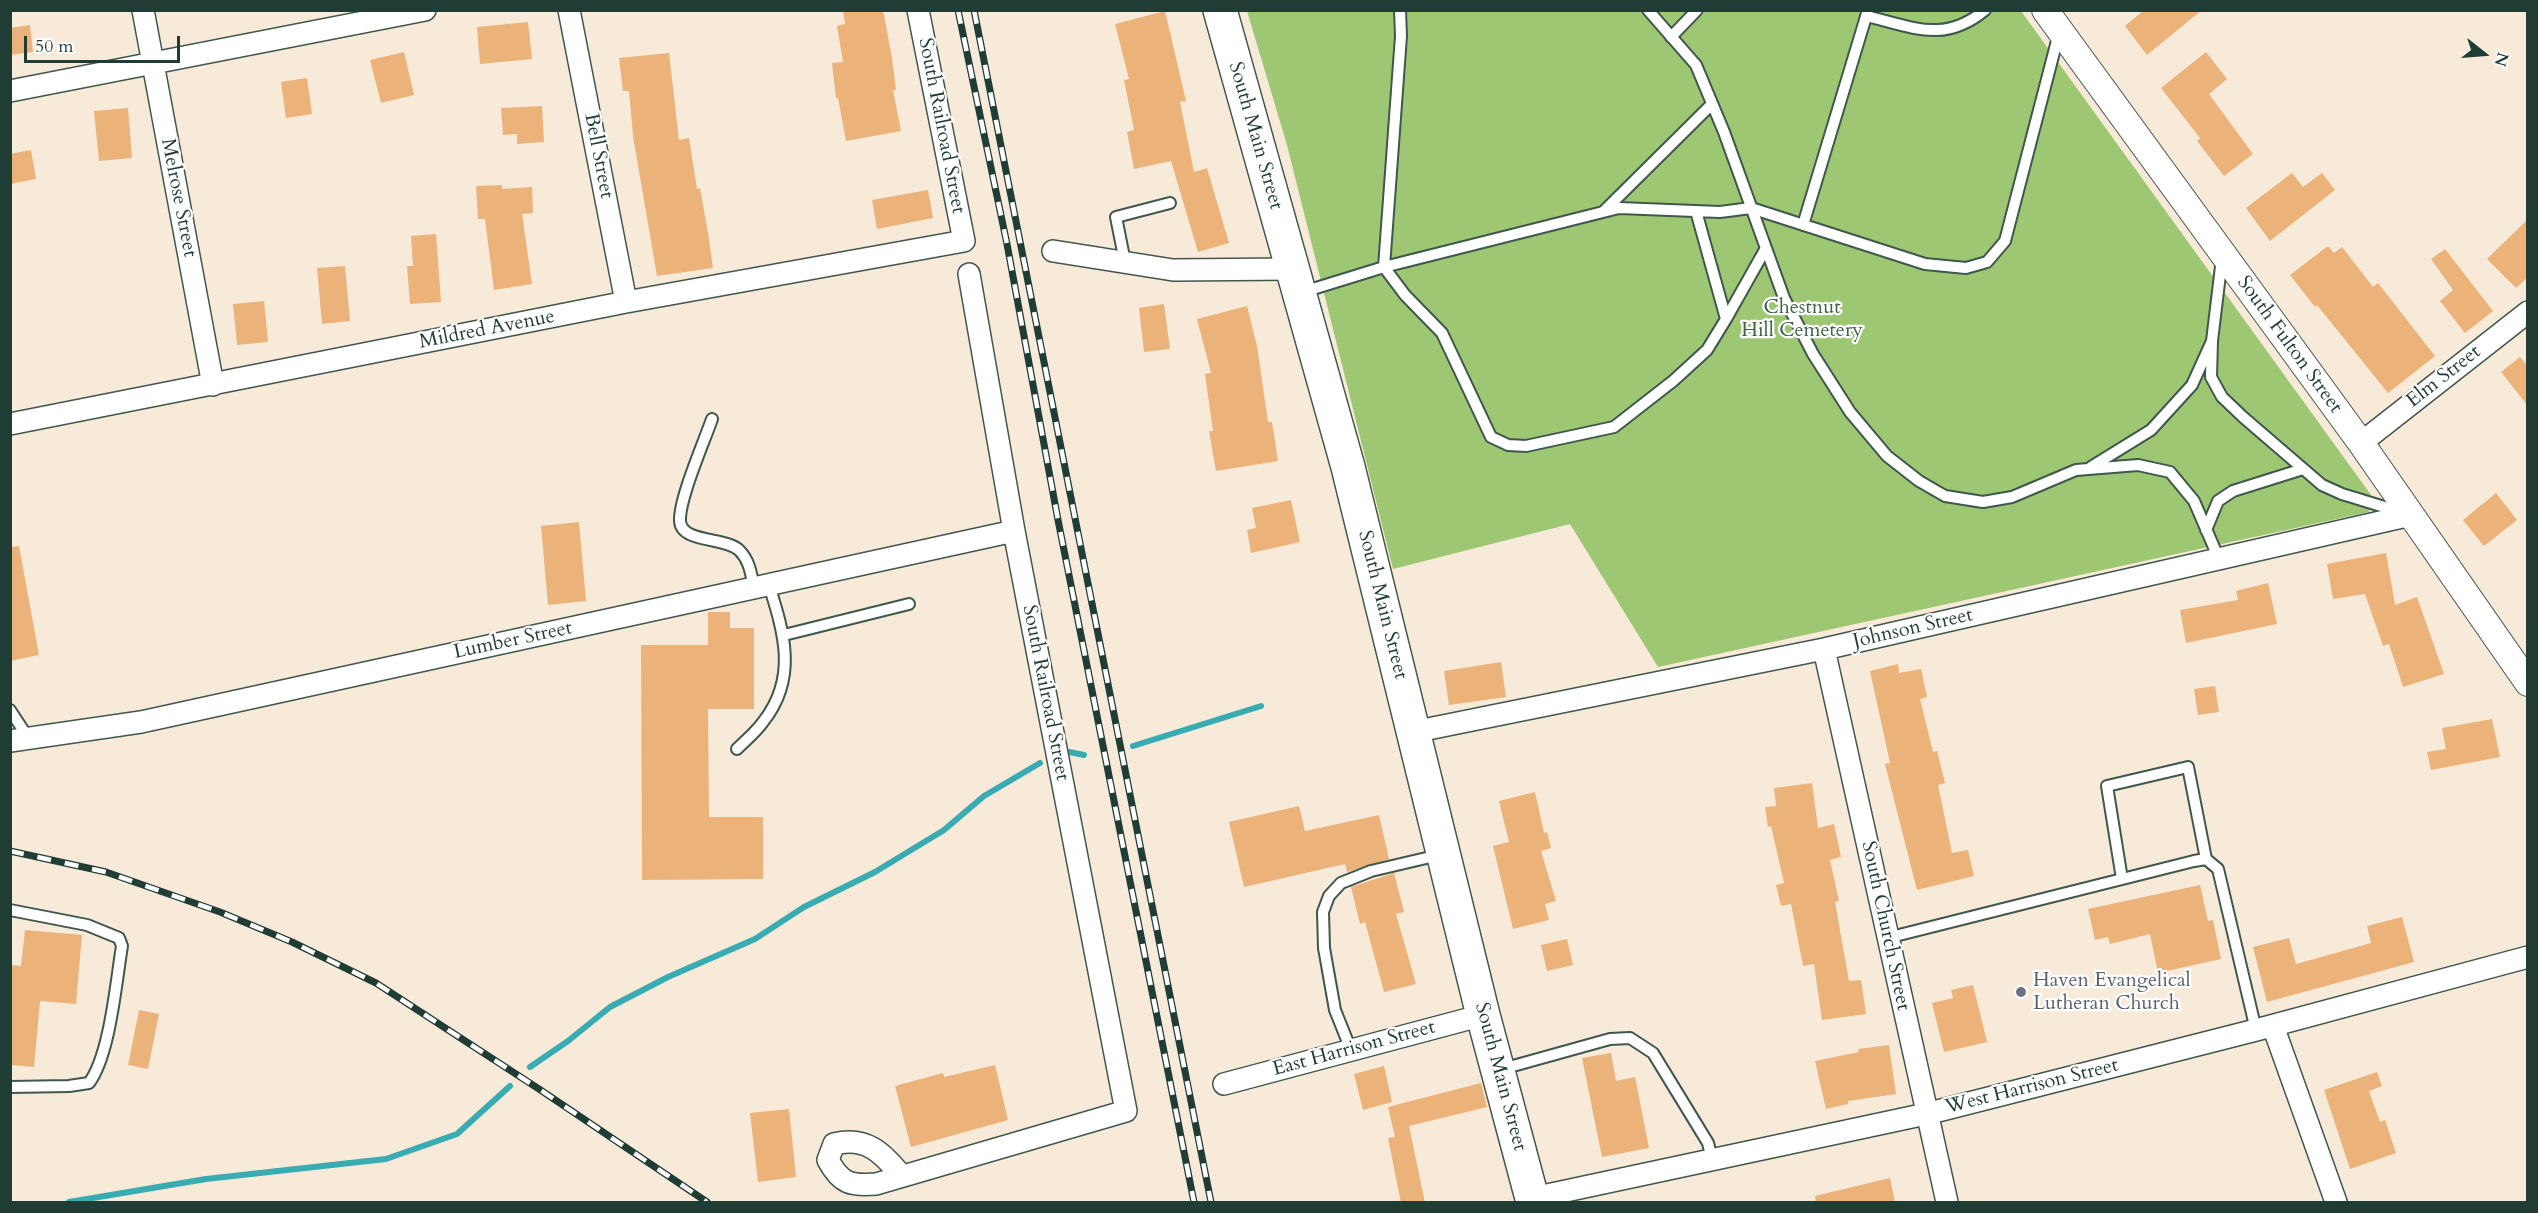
<!DOCTYPE html>
<html>
<head>
<meta charset="utf-8">
<style>
  body { margin:0 }
  #map { position:relative; width:2538px; height:1213px; overflow:hidden; background:#f8ead8; font-family:Cardo,serif }
  canvas { display:block }
  .frame { position:absolute; inset:0; border:12px solid #1f3d34; pointer-events:none }
  .north { position:absolute; left:2454px; top:24px; width:60px; height:60px; -webkit-text-stroke:4px #fff; paint-order:stroke; rotate:107deg; font-size:16px; font-weight:700; line-height:24px; text-align:center; color:#1f3d34 }
  .north::after { content:''; display:block; margin:auto; width:21px; height:27px; background:#1f3d34; clip-path:polygon(50% 0,100% 100%,50% 72%,0 100%) }
  .scale { position:absolute; left:24px; top:36px; width:156px; height:27px; box-sizing:border-box; border:3px solid #1f3d34; border-top:0; padding-left:8px; font-size:18px; line-height:21px; white-space:nowrap; color:#1f3d34; -webkit-text-stroke:4px #fff; paint-order:stroke }
</style>
</head>
<body>
<div id="map">
<canvas width="2538" height="1213"></canvas>
<div class="frame"></div>
<div class="north">N</div>
<div class="scale">50 m</div>
</div>
<script>
const c = document.querySelector('canvas').getContext('2d');
c.lineJoin = 'round';
function paint(path, color) { c.fillStyle = color; c.fill(path, 'evenodd'); }
function trace(path, color, width, dash) { c.strokeStyle = color; c.lineWidth = width; c.lineCap = dash ? 'butt' : 'round'; c.setLineDash(dash || []); c.stroke(path); }
function write(font, color, halo, rows, align = 'center') {
  c.font = font + ' Cardo,serif'; c.lineWidth = 4.5; c.setLineDash([]); c.textBaseline = 'middle'; c.strokeStyle = halo; c.fillStyle = color; for (const [text, x, y, turn = 0] of rows) {
    c.save(); c.translate(x, y); c.rotate((+turn || 0) * Math.PI / 180); c.textAlign = isNaN(turn) ? turn : align; if (halo) c.strokeText(text, 0, 0); c.fillText(text, 0, 0); c.restore();
  }
}
paint(new Path2D(`
  M1247,11H2021L2371,495L2369,512L1658,667L1570,524L1393,569L1287,145Z`), '#9dc773');
trace(new Path2D(`
  M1133,746L1261,706
  M1069,752L1084,755
  M530,1067L568,1041L610,1007L668,977L755,939L804,907L875,872L944,830L984,796L1040,763
  M69,1202L206,1179L386,1159L457,1134L510,1086`), '#39abb2', 6);
paint(new Path2D(`
  M843,10H883L892,58L896,90H893L901,131L846,141L838,98H836L832,63L843,62L837,26L845,24Z
  M2144,10H2202L2147,55L2125,26Z
  M1165,11L1186,101L1180,102L1194,172L1207,168L1229,243L1198,252L1171,161L1134,169L1127,132L1134,130L1124,80L1129,79L1115,24Z
  M528,22L532,59L480,64L477,27Z
  M30,25L33,52L10,55V28Z
  M404,52L414,95L381,103L370,60Z
  M2206,52L2227,79L2209,94L2253,154L2224,176L2197,141L2200,138L2161,88Z
  M669,53L679,140L689,138L697,189L700,188L708,233L713,268L657,276L633,136L629,91H623L619,58Z
  M307,78L312,114L286,118L281,82Z
  M542,106L544,142L517,144V134L503,135L501,108Z
  M128,108L132,158L99,161L94,111Z
  M31,150L36,179L10,184V154Z
  M2292,173L2303,187L2322,173L2335,190L2270,241L2246,208Z
  M502,185V189L532,187L533,213L522,214L532,284L494,290L485,219H478L476,186Z
  M928,190L933,218L877,229L872,200Z
  M2528,219V277L2516,288L2487,259Z
  M436,234L441,302L410,304L407,266H413L411,236Z
  M2328,246L2334,253L2342,247L2373,287L2378,283L2435,356L2388,393L2317,305L2315,307L2290,275Z
  M2445,249L2493,311L2465,333L2440,301L2453,290L2431,259Z
  M345,266L350,321L322,324L317,268Z
  M264,301L268,342L237,345L233,304Z
  M1164,304L1170,349L1144,352L1139,308Z
  M1247,306L1257,346L1268,422H1272L1278,461L1216,471L1209,431H1213L1205,374L1211,373L1197,319Z
  M2520,357L2528,366V406L2501,372Z
  M2496,493L2517,520L2484,546L2463,520Z
  M1291,500L1300,542L1251,553L1247,530L1256,528L1252,508Z
  M579,522L586,601L548,605L541,526Z
  M19,546L39,655L10,661V547Z
  M2386,553L2395,605L2417,597L2444,674L2403,687L2389,644L2383,646L2365,594L2333,599L2327,564Z
  M2268,583L2277,624L2186,643L2180,610L2238,600L2236,591Z
  M708,612H730V628H754V709H708L709,817H763V879L642,880L641,645H708Z
  M1501,662L1506,697L1449,705L1444,671Z
  M1898,664L1899,673L1921,669L1927,697L1920,699L1933,752L1937,751L1945,783L1938,785L1952,853L1968,850L1974,876L1917,890L1885,764L1890,763L1870,671Z
  M2215,686L2219,712L2198,715L2194,689Z
  M2492,719L2500,757L2431,770L2427,752L2446,749L2442,728Z
  M1812,783L1818,828L1834,824L1841,857L1830,860L1839,901L1835,902L1849,981L1861,980L1866,1014L1822,1020L1814,964L1803,966L1791,904L1781,906L1776,885L1784,883L1771,826L1768,827L1765,807L1776,806L1774,788Z
  M1535,792L1544,833L1547,832L1551,848L1541,851L1556,901L1545,904L1549,920L1513,929L1493,846L1509,842L1499,801Z
  M1299,806L1305,831L1379,815L1389,859L1347,872L1345,864L1244,887L1229,822Z
  M1394,873L1404,912L1396,914L1416,984L1384,992L1365,922L1360,924L1351,887Z
  M2200,885L2208,921L2213,920L2221,959L2158,973L2150,934L2110,944L2108,937L2095,940L2088,909Z
  M2402,917L2414,962L2267,1002L2253,947L2289,938L2296,964L2371,943L2367,926Z
  M25,930L82,935L76,1004L40,1001L34,1067L10,1065V965L21,966Z
  M1567,939L1573,965L1547,971L1541,945Z
  M1973,985L1987,1042L1944,1052L1932,1003L1953,998L1951,990Z
  M139,1010L159,1014L148,1069L128,1065Z
  M1889,1045L1896,1094L1848,1101V1104L1826,1109L1815,1061L1859,1052L1858,1049Z
  M1611,1053L1616,1081L1635,1077L1649,1148L1602,1157L1582,1058Z
  M995,1065L1008,1120L911,1147L895,1086L943,1073L944,1077Z
  M1384,1066L1392,1102L1363,1110L1354,1074Z
  M2377,1072L2382,1086L2369,1091L2380,1122L2385,1120L2396,1153L2350,1169L2324,1090Z
  M1481,1083L1487,1107L1409,1126L1425,1203H1401L1388,1138L1395,1137L1388,1107Z
  M789,1109L796,1177L758,1182L750,1113Z
  M1890,1178L1895,1203H1816L1815,1196Z`), '#ebb27a');
const service = new Path2D(`
  M1400,10L1401,36L1384,267L1405,295L1442,333L1491,437L1508,445L1526,446L1614,427L1673,381L1707,350L1726,319L1766,248
  M1648,10L1696,65L1724,132L1784,298L1813,354L1850,412L1887,456L1919,481L1945,496L1983,502L2012,497L2076,470L2138,465L2170,472L2194,501L2219,559
  M1866,16C1913,27 1944,44 1985,10
  M1671,37L1697,10
  M1696,211L1726,319
  M1603,212L1712,104
  M1803,225L1868,10
  M1125,262L1116,217L1170,203
  M1303,292L1384,267L1619,208L1720,212L1751,208L1925,264L1966,268L1987,262L2005,241L2059,33
  M2212,341L2211,377L2222,397L2243,417L2322,485L2342,494L2404,513
  M712,419C704,442 679,499 680,521C681,543 725,537 739,550C750,561 751,574 754,588
  M2091,467L2151,430L2192,385L2212,341L2222,258
  M2206,530L2218,501L2233,491L2303,469
  M784,635L909,604
  M10,710L29,739
  M737,749C746,740 756,732 763,722C798,678 784,633 769,585
  M2122,879L2107,786L2188,767L2206,859
  M10,910L87,925L119,938L122,946C116,982 110,1055 89,1083L69,1086L10,1087
  M1887,938L2194,861L2206,859L2218,869L2256,1030
  M1351,1050L1335,1010L1324,948L1323,912L1329,896L1341,883L1371,871L1439,855
  M1502,1069L1610,1039L1630,1038L1653,1053L1708,1143L1712,1159`);
const minor = new Path2D(`
  M143,10L213,385
  M569,10L626,302
  M10,91L425,10
  M1053,251L1173,270L1292,269
  M10,424L626,302L964,241L918,10
  M2361,443L2528,312
  M1824,649L1947,1202
  M1413,732L1824,649L2411,515
  M10,741L141,722L1014,531
  M2273,1026L2336,1202
  M1224,1084L1483,1015
  M902,1176C882,1153 867,1136 834,1144L828,1160C841,1184 851,1186 876,1184L1126,1111L1014,531L969,274
  M1533,1198L1926,1114L2256,1030L2528,957`);
const tertiary = new Path2D(`
  M2045,10L2361,443L2528,683`);
const primary = new Path2D(`
  M1220,10L1348,467L1483,1015L1533,1202`);
trace(service, '#40574d', 14);
trace(minor, '#40574d', 24);
trace(tertiary, '#40574d', 28);
trace(primary, '#40574d', 36);
trace(service, '#fff', 10);
trace(minor, '#fff', 21);
trace(tertiary, '#fff', 26);
trace(primary, '#fff', 33);
const rail = new Path2D(`
  M958,10L1007,244L1058,520L1194,1202
  M974,10L1211,1202
  M10,851L106,872L220,912L292,942L376,983L539,1089L707,1202`);
trace(rail, '#1f3d34', 7);
trace(rail, '#fff', 4.5, [14]);
for (const [x, y, r, color] of [
  [2021,992,6,"#6b7280"]
]) { const dot = new Path2D(); dot.arc(x, y, r, 0, 2 * Math.PI); c.fillStyle = color; c.fill(dot); trace(dot, '#fff', 2); }
write('20px', '#1f3d34', '#fff', [
  ["South Railroad Street",941,126,79],
  ["South Main Street",1255,136,74],
  ["Bell Street",598,156,79],
  ["Melrose Street",178,198,79],
  ["Mildred Avenue",487,330,-11],
  ["South Fulton Street",2289,345,54],
  ["Elm Street",2444,377,-38],
  ["South Main Street",1382,605,76],
  ["Johnson Street",1913,629,-13],
  ["Lumber Street",513,641,-12],
  ["South Railroad Street",1045,693,79],
  ["South Church Street",1885,926,78],
  ["East Harrison Street",1354,1049,-15],
  ["South Main Street",1500,1077,75],
  ["West Harrison Street",2032,1087,-14]
]);
write('20px', '#3e6044', '#fff', [
  ["Chestnut",1802,308],
  ["Hill Cemetery",1802,331]
]);
write('20px', '#5b616d', '#fff', [
  ["Haven Evangelical",2033,981],
  ["Lutheran Church",2033,1004]
], 'left');
</script>
</body>
</html>
